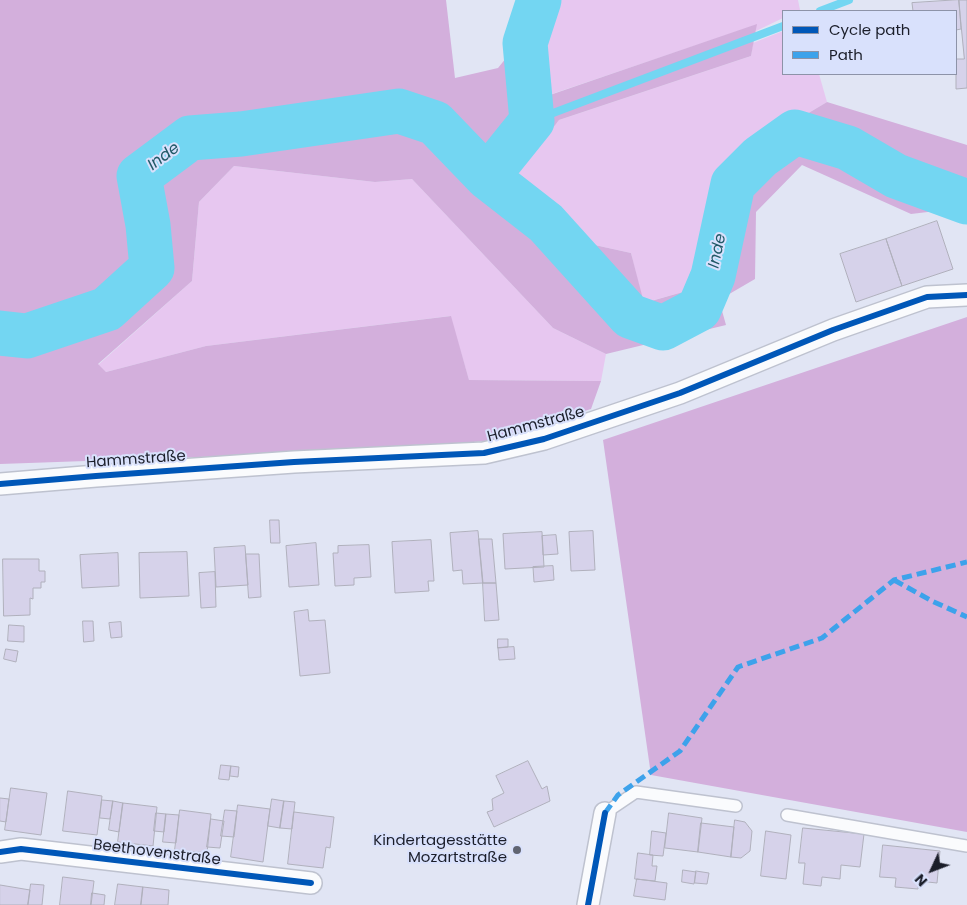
<!DOCTYPE html>
<html>
<head>
<meta charset="utf-8">
<style>
  body { margin:0 }
  #map { position:relative; width:967px; height:905px; overflow:hidden; background:#e1e5f4; font-family:Poppins,sans-serif }
  canvas { display:block }
  .legend { position:absolute; left:782px; top:10px; width:175px; height:65px; box-sizing:border-box; background:#d9e1fc; border:1px solid #8d93a8; margin:0; padding:6px 9px; list-style:none; font-size:15px; color:#1b1e2a }
  .legend li { display:flex; align-items:center; gap:10px; height:25px }
  .legend b { width:25px; border:1px solid #8d93a8 }
  .north { position:absolute; left:907px; top:845px; width:50px; height:50px; -webkit-text-stroke:4px #d9e1fc; paint-order:stroke; rotate:227deg; font-size:14px; font-weight:700; line-height:20px; text-align:center; color:#1b1e2a }
  .north::after { content:''; display:block; margin:auto; width:18px; height:22px; background:#1b1e2a; clip-path:polygon(50% 0,100% 100%,50% 72%,0 100%) }
</style>
</head>
<body>
<div id="map">
<canvas width="967" height="905"></canvas>
<ul class="legend">
<li><b style="height:6px;background:#0057b8"></b>Cycle path</li>
<li><b style="height:6px;background:#3da2eb"></b>Path</li>
</ul>
<div class="north">N</div>
</div>
<script>
const c = document.querySelector('canvas').getContext('2d');
c.lineJoin = 'round';
function paint(path, color) { c.fillStyle = color; c.fill(path, 'evenodd'); }
function trace(path, color, width, dash) { c.strokeStyle = color; c.lineWidth = width; c.lineCap = dash ? 'butt' : 'round'; c.setLineDash(dash || []); c.stroke(path); }
function write(font, color, halo, rows, align = 'center') {
  c.font = font + ' Poppins,sans-serif'; c.lineWidth = 4; c.setLineDash([]); c.textBaseline = 'middle'; c.strokeStyle = halo; c.fillStyle = color; for (const [text, x, y, turn = 0] of rows) {
    c.save(); c.translate(x, y); c.rotate((+turn || 0) * Math.PI / 180); c.textAlign = isNaN(turn) ? turn : align; if (halo) c.strokeText(text, 0, 0); c.fillText(text, 0, 0); c.restore();
  }
}
paint(new Path2D(`
  M548,0H798L800,10L783,11V18L756,31V25L546,96L542,56L530,52L543,10Z
  M783,31V74H819L827,102L755,145L713,209L700,248L683,292L643,303L631,253L590,244L534,195L511,180L535,152L559,120L751,56L753,43Z
  M234,166L375,182L412,179L553,328L606,354L601,381L469,380L450,316L206,346L106,372L98,365L192,281L199,202Z`), '#e7c7f0');
paint(new Path2D(`
  M0,0H446L455,78L498,68L515,47L542,56L547,96L757,24L751,56L559,120L535,152L511,180L534,195L590,244L631,253L644,303L683,292L700,248L713,209L755,145L827,102L967,145V220L936,211L911,214L802,165L756,212L755,279L719,300L726,325L606,354L553,328L412,179L375,182L234,166L199,202L192,281L98,364L106,372L206,346L451,316L469,380L601,381L591,409L485,441L372,451L0,464Z
  M967,317V832L651,775L603,440Z`), '#d3afdc');
trace(new Path2D(`
  M820,11L849,0
  M532,121L783,26`), '#73d6f2', 8);
trace(new Path2D(`
  M487,177L532,121L525,43L539,0
  M0,333L27,336L107,309L152,268L148,225L139,176L190,138L241,134L399,111L435,123L487,177L546,223L630,316L663,328L699,309L713,276L733,184L760,157L795,132L848,148L896,176L967,202`), '#73d6f2', 45);
const building = new Path2D(`
  M959,0H967V88L956,89V59H964Z
  M959,0L961,29L956,30V11H913L912,3Z
  M937,221L953,269L902,286L886,239Z
  M886,239L902,286L856,302L840,254Z
  M270,520H279L280,543H271Z
  M478,531L483,583L463,584L462,570L453,571L450,533Z
  M593,531L595,570L571,571L569,532Z
  M542,532L544,567L505,569L503,534Z
  M556,535L558,554L543,555L542,536Z
  M479,539H492L496,583H483Z
  M431,540L434,581H428L429,591L395,593L392,542Z
  M316,543L319,585L289,587L286,546Z
  M369,545L371,577L354,578V585L335,586L333,553H338V546Z
  M245,546L248,585L216,587L214,548Z
  M187,552L189,596L140,598L139,553Z
  M118,553L119,586L82,588L80,555Z
  M246,554H259L261,597L249,598Z
  M3,559H39V571H45V582H41V588H33V599L30,598V615L4,616Z
  M553,566L554,580L534,582L533,567Z
  M215,572L216,607L201,608L199,573Z
  M483,583H496L499,620L485,621Z
  M308,610L309,621L325,620L330,673L300,676L294,612Z
  M83,621H93L94,641L84,642Z
  M121,622L122,637L111,638L109,623Z
  M9,625L24,626V642L8,641Z
  M498,639H508V647L498,648Z
  M514,647L515,659L499,660L498,648Z
  M6,649L18,651L16,662L4,659Z
  M528,761L542,789L547,786L550,801L494,827L487,812L493,810L492,799L504,793L496,776Z
  M221,765L231,766L229,780L219,779Z
  M231,766L239,767L238,777L230,776Z
  M11,788L47,793L41,835L5,830Z
  M68,791L102,796L97,835L63,831Z
  M0,798L9,799L6,822L0,821Z
  M272,799L284,801L280,828L268,826Z
  M102,800L113,801L110,819L100,818Z
  M113,801L123,803L119,832L109,830Z
  M284,801L295,802L292,829L280,828Z
  M123,803L157,807L153,846L118,842Z
  M238,805L270,809L263,862L231,857Z
  M180,810L211,814L207,853L175,850Z
  M225,810L237,811L234,837L221,836Z
  M294,812L334,817L330,848L326,847L323,868L288,864Z
  M156,813L166,814L164,832L154,831Z
  M669,813L702,818L698,852L665,848Z
  M166,814L179,815L176,843L163,842Z
  M211,819L224,821L220,848L207,847Z
  M735,820L745,822L752,831L750,851L741,858L731,857Z
  M701,823L734,827L731,857L698,852Z
  M803,828L864,834L860,867L841,865L840,879L822,877L821,886L803,884L805,863H799Z
  M652,831L666,833L663,856L650,855Z
  M766,831L791,835L786,879L761,876Z
  M883,845L940,851L937,883L918,881V889L895,887L896,878L880,877Z
  M638,853L653,855L652,866H657L655,881L635,879Z
  M683,870L696,872L694,884L682,882Z
  M696,871L709,873L707,884L695,883Z
  M63,877L94,881L91,905H60Z
  M637,879L667,883L665,900L634,896Z
  M31,884L44,885L42,905H28Z
  M118,884L143,887L141,905H115Z
  M0,885L30,890L28,905H0Z
  M143,887L169,890L168,905H141Z
  M92,893L105,895L104,905H91Z`);
paint(building, '#d6d2ea');
trace(building, '#b0b0bc', 1);
const service = new Path2D(`
  M605,813L636,792L736,806
  M787,815L967,846`);
const minor = new Path2D(`
  M0,484L96,476L294,462L484,453L544,439L680,393L833,330L927,297L967,295
  M0,852L21,849L311,883
  M588,905L605,813`);
trace(service, '#bec2cf', 14);
trace(minor, '#bec2cf', 24);
trace(service, '#fafbfd', 11);
trace(minor, '#fafbfd', 21);
trace(new Path2D(`
  M894,580L932,601L967,617
  M605,813L618,795L680,751L738,667L822,638L894,580L967,562`), '#3da2eb', 5, [10, 5]);
trace(new Path2D(`
  M0,484L96,476L294,462L484,453L544,439L680,393L833,330L927,297L967,295
  M0,852L21,849L311,883
  M588,905L605,813`), '#0057b8', 6);
for (const [x, y, r, color] of [
  [517,850,5,"#606471"]
]) { const dot = new Path2D(); dot.arc(x, y, r, 0, 2 * Math.PI); c.fillStyle = color; c.fill(dot); trace(dot, '#d9e1fc', 2); }
write('15px', '#1b1e2a', '#d9e1fc', [
  ["Hammstraße",536,425,-15],
  ["Hammstraße",136,460,-4],
  ["Beethovenstraße",157,853,7]
]);
write('15px', '#1b1e2a', '#d9e1fc', [
  ["Kindertagesstätte",507,841],
  ["Mozartstraße",507,858]
], 'right');
write('italic 16px', '#215967', '#d9e1fc', [
  ["Inde",164,157,-37],
  ["Inde",718,251,-78]
]);
</script>
</body>
</html>
